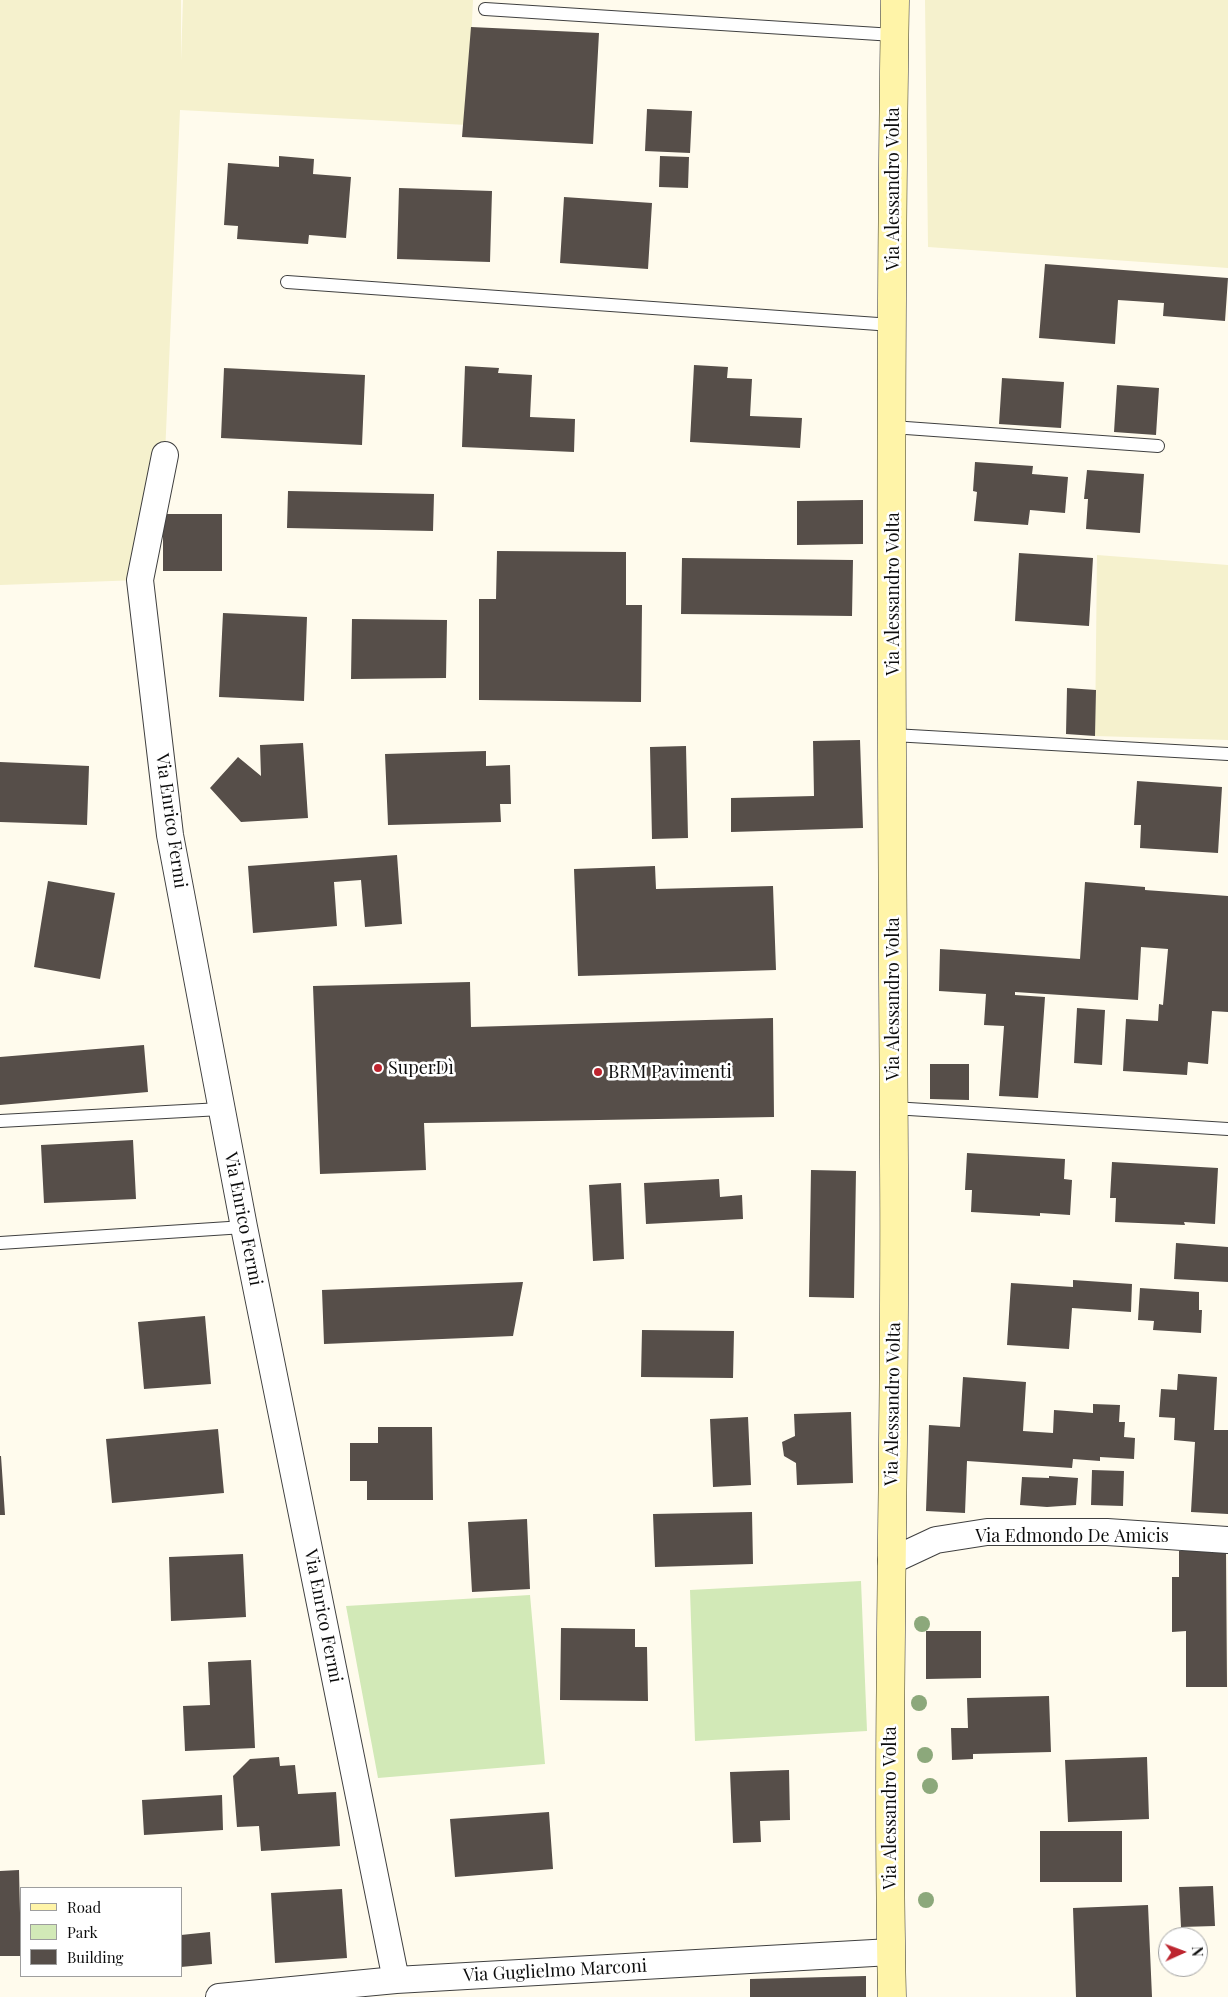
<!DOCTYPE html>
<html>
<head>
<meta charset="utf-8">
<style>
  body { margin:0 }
  #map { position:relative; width:1228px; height:1997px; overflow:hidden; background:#fffbed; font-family:"Playfair Display",serif }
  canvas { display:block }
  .legend { position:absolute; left:20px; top:1887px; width:162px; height:90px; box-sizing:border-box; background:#fff; border:1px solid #9e9e9e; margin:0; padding:6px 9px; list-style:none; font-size:15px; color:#0d0d0d }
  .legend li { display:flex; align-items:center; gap:10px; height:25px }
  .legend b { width:25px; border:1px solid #9e9e9e }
  .north { position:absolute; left:1158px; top:1927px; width:50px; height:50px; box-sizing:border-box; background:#fff; border:1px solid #9e9e9e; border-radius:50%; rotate:88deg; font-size:14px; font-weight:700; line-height:20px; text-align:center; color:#0d0d0d }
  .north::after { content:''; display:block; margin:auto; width:18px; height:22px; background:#bd252f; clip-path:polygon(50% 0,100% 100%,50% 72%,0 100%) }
</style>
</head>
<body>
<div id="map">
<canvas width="1228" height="1997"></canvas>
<ul class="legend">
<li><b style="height:6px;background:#fff4a8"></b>Road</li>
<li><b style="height:14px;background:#d2e9b7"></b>Park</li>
<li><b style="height:14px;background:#564e49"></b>Building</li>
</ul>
<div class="north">N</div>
</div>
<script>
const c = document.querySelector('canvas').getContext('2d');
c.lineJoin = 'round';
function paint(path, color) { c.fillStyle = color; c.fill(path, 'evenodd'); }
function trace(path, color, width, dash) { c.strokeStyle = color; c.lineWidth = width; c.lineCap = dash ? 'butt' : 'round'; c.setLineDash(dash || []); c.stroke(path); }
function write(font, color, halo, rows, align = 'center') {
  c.font = font + ' "Playfair Display",serif'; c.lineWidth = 5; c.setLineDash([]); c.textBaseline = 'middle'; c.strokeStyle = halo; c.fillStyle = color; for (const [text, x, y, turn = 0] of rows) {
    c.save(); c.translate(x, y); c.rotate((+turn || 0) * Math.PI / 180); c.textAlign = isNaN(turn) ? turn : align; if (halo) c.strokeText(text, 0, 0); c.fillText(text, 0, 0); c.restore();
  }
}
paint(new Path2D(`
  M0,0H181V61L183,0H473L467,125L180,110L165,455L140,580L0,585Z
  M925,0H1228V268L928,247Z
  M1097,555L1228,565V740L1095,736Z`), '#f5f1cd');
paint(new Path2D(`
  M861,1581L867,1731L695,1741L690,1590Z
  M530,1595L545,1764L378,1778L346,1606Z`), '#d2e9b7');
paint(new Path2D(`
  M471,27L599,33L593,144L462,137Z
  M647,109L692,111L690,153L645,151Z
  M279,156L314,159L313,174L351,177L346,238L309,235L308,244L237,239L238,226L224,225L228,163L279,167Z
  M660,156L689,157L688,188L659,187Z
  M399,188L492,191L490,262L397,259Z
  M564,197L652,203L648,269L560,263Z
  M1045,264L1228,278L1225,321L1163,316L1164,303L1118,300L1115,344L1039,338Z
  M694,365L728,367L727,378L752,379L750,416L802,418L800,448L690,442Z
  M465,366L499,368L498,373L532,375L530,417L575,419L574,452L462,447Z
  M224,368L365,375L362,445L221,438Z
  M1002,378L1064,382L1061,428L999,424Z
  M1117,385L1159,388L1156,435L1114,432Z
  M975,462L1033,466L1032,474L1068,477L1065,513L1030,510L1028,525L974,521L977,492L973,491Z
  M1087,470L1144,474L1140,533L1086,529L1088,499H1084Z
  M288,491L434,494L433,531L287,528Z
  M863,500V544L797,545V501Z
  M163,514H222V571H163Z
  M497,551L626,552V605H642L641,702L479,700V599H496Z
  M1019,553L1093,558L1089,626L1015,621Z
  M682,558L853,560L852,616L681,614Z
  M223,613L307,617L304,701L219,697Z
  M352,619L447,620L446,678L351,679Z
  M1067,688L1096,690L1095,736L1066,734Z
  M860,740L863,828L731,832V798L814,796L813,741Z
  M303,743L308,818L241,822L210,788L238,757L261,776L260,745Z
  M686,746L688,838L652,839L650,747Z
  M486,751V766L510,765L511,804H500L501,822L388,825L385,754Z
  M0,762L89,766L87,825L0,822Z
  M1137,781L1222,787L1218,853L1140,848L1141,825H1134Z
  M397,855L402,924L365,927L361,880L334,882L337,926L253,933L248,866Z
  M655,866L656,889L773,886L776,970L578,976L574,869Z
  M48,881L115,893L100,979L34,967Z
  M1085,882L1145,887V890L1228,896V1012L1212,1011L1208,1064L1188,1062L1187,1075L1123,1071L1126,1019L1158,1021L1159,1004L1163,1005L1168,949L1141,947L1138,1000L1015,992V995L1045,997L1038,1098L999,1096L1004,1026L984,1025L986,994L939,991L940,949L1080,959Z
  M470,982L471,1027L773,1018L774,1117L424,1123L426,1170L320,1174L313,986Z
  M1077,1008L1105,1010L1102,1065L1074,1063Z
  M144,1045L148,1092L0,1105V1057Z
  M930,1064H969V1100L930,1099Z
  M133,1140L136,1199L44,1203L41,1145Z
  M967,1153L1065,1159L1064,1179L1072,1180L1070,1215L1040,1213V1216L971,1212L972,1190H965Z
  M1112,1162L1218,1168L1215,1224L1184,1222L1185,1225L1115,1222L1116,1198H1110Z
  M811,1170L856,1171L854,1298L809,1297Z
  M719,1179L720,1197L742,1195L743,1219L646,1224L644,1183Z
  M621,1183L624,1259L593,1261L589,1185Z
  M1176,1243L1228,1247V1282L1174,1279Z
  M1073,1280L1132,1284L1131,1312L1072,1308L1069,1349L1007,1345L1011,1283L1073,1287Z
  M523,1282L513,1336L324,1344L322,1290Z
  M1140,1288L1199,1292V1310H1202L1201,1333L1153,1330L1154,1321L1138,1320Z
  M205,1316L211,1384L144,1389L138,1322Z
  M642,1330L734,1331L733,1378L641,1377Z
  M1178,1374L1217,1377L1214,1430H1228V1514L1191,1512L1195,1442L1174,1440L1175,1418L1159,1417L1161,1389L1177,1390Z
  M963,1377L1026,1382L1023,1431L1053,1433L1054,1410L1093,1413V1404L1120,1405L1119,1422H1125L1124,1437L1135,1438L1134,1459L1100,1457V1461L1073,1459L1072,1468L967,1461L965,1513L926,1511L929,1425L960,1427Z
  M851,1412L853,1483L797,1485L796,1463L784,1456L782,1442L795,1436L794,1414Z
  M748,1417L751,1485L713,1487L710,1419Z
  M378,1427H432L433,1500H367V1481H350V1443H378Z
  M218,1429L224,1493L112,1503L106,1439Z
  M0,1456H1L5,1515H0Z
  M1092,1470L1124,1471L1123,1506L1091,1505Z
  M1049,1476L1078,1478L1076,1505L1047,1507L1020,1505L1022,1477L1049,1478Z
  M752,1512L753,1564L655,1567L653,1514Z
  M527,1519L530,1589L472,1592L468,1522Z
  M1226,1550L1227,1687H1186V1631L1172,1632V1577H1179V1551Z
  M243,1554L246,1617L171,1621L169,1557Z
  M561,1628L635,1629V1647H647L648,1701L560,1700Z
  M926,1631H981V1678L926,1679Z
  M251,1660L255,1748L185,1751L183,1706L210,1705L208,1662Z
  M1049,1696L1051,1752L973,1754V1759L952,1760L951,1728H968L967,1698Z
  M279,1757L280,1766L295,1765L298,1794L336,1792L340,1846L261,1851L259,1826L237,1827L233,1776L250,1759Z
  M1147,1757L1149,1819L1068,1822L1065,1760Z
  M789,1770L790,1820L760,1821L761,1842L733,1843L730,1772Z
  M222,1795L223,1830L144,1835L142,1800Z
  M549,1812L553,1869L455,1877L450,1819Z
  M1040,1831H1122V1882H1040Z
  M19,1870L21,1956H0V1871Z
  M1213,1886L1215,1926L1181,1927L1179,1887Z
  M342,1889L347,1958L275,1963L271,1893Z
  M1148,1905L1152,1997H1076L1073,1908Z
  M210,1932L212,1964L181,1967V1935Z
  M866,1976V1997H750V1979Z`), '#564e49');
const lane = new Path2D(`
  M485,9L894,35
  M287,282L892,325
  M892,427L1158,446
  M893,735L1228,754
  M893,1108L1228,1129
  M0,1121L221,1109
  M0,1243L244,1227`);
const street = new Path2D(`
  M165,455L140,580L170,835L244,1227L396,1980
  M891,1561L936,1540L987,1532H1107L1228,1540
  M219,1997L396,1980L891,1952`);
const secondary = new Path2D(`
  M892,1997C886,1719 896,1442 894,1164C892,776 889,388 895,0`);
trace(lane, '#404040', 14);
trace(street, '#404040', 28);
trace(secondary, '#2f2f2f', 29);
trace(lane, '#fff', 12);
trace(street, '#fff', 26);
trace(secondary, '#fff4a8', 28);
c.fillStyle = '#8ca87b';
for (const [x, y] of [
  [922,1624],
  [919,1703],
  [925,1755],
  [930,1786],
  [926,1900]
]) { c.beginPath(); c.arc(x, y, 8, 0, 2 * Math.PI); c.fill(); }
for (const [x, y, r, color] of [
  [378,1068,5,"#bd252f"],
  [598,1072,5,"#bd252f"]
]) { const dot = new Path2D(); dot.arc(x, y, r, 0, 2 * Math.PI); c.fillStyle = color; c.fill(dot); trace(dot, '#fff', 2); }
write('18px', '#0d0d0d', '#fff', [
  ["Via Alessandro Volta",893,189,-90],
  ["Via Alessandro Volta",893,594,-90],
  ["Via Enrico Fermi",171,821,82],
  ["Via Alessandro Volta",893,999,-90],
  ["Via Enrico Fermi",243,1219,79],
  ["Via Alessandro Volta",893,1404,-89],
  ["Via Edmondo De Amicis",1072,1536],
  ["Via Enrico Fermi",323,1616,79],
  ["Via Alessandro Volta",890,1808,-90],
  ["Via Guglielmo Marconi",555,1971,-3]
]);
write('18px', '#0d0d0d', '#fff', [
  ["SuperDì",388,1068],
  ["BRM Pavimenti",608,1072]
], 'left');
</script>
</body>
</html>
